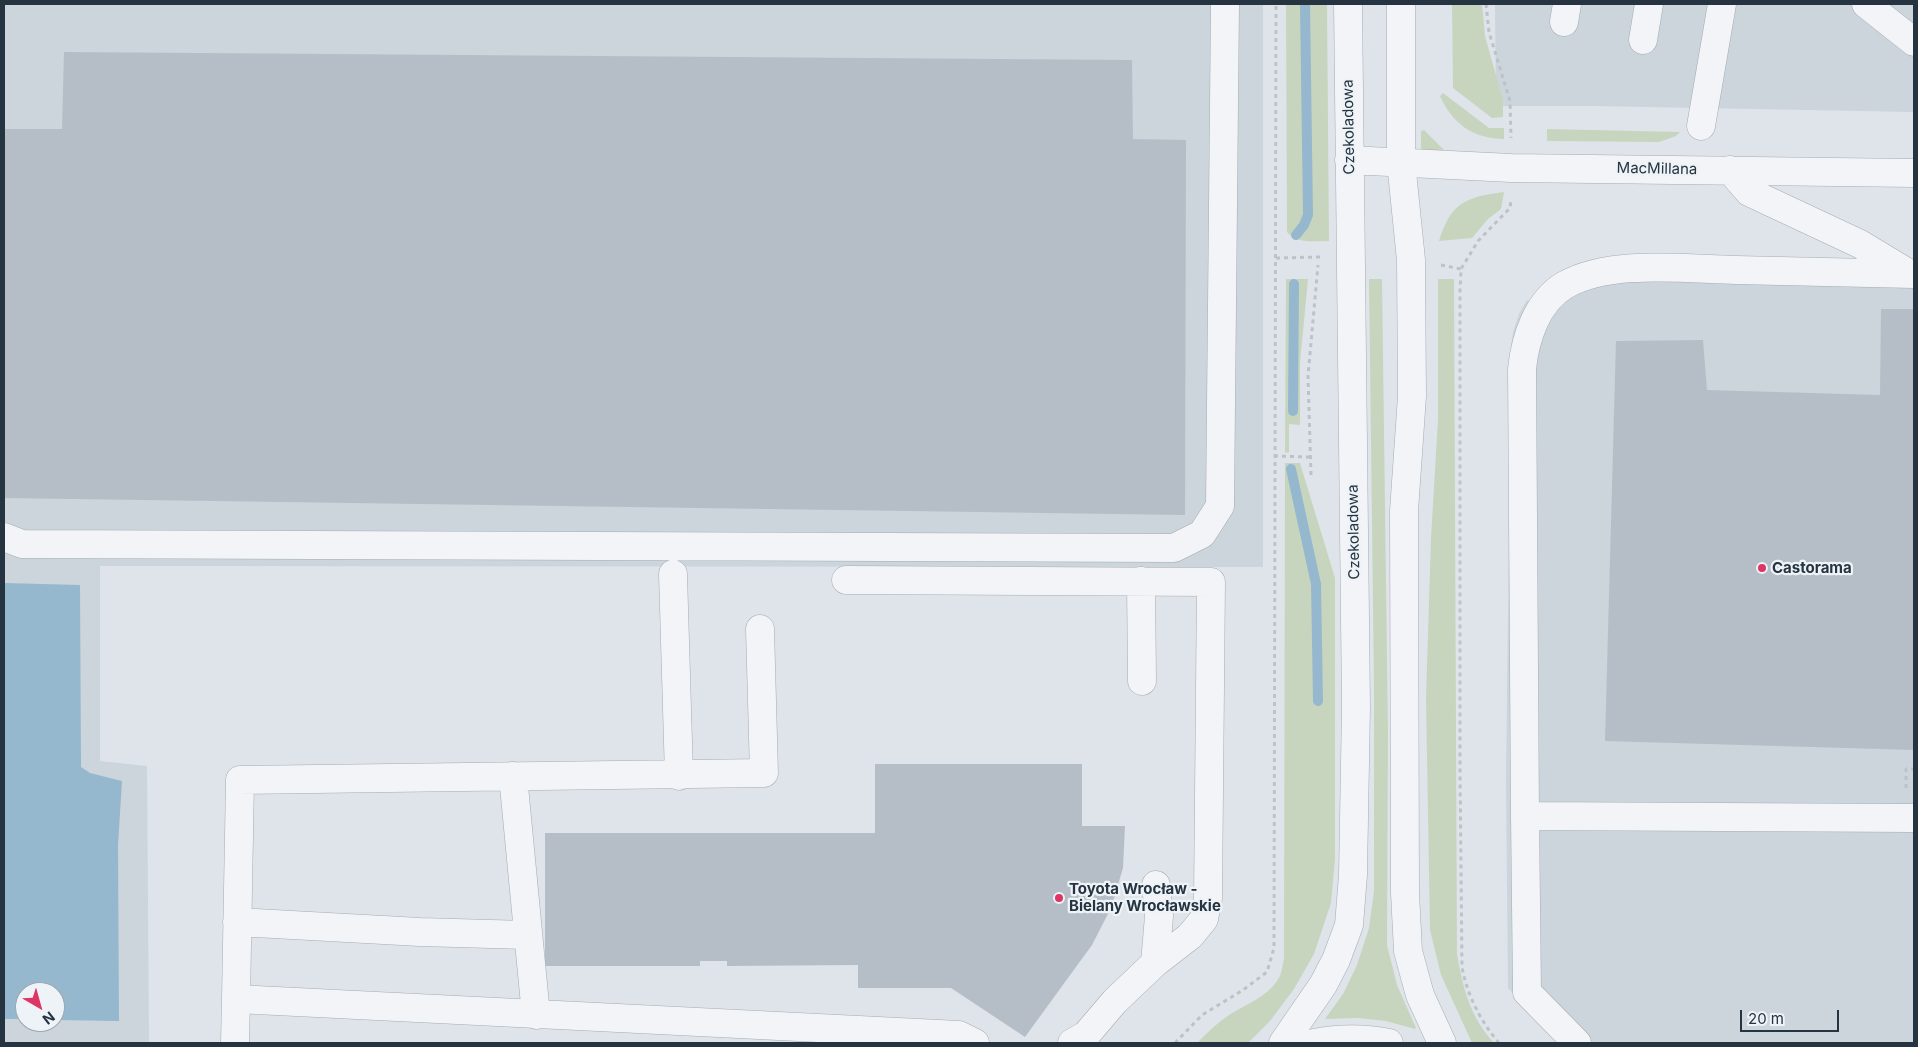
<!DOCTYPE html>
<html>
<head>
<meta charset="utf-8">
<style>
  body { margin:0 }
  #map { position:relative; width:1918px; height:1047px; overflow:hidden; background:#dfe4ea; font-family:Inter,sans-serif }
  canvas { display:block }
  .frame { position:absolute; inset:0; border:5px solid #263442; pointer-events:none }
  .north { position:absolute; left:15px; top:982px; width:50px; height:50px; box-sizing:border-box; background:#eef3f7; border:1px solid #9ea7af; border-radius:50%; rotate:142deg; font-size:14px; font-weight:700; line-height:20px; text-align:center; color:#263442 }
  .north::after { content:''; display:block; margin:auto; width:18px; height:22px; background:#dd3565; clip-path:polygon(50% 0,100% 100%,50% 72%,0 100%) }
  .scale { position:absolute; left:1740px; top:1010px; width:99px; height:22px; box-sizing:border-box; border:2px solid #263442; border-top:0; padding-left:6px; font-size:15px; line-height:18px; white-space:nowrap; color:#263442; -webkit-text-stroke:4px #eef3f7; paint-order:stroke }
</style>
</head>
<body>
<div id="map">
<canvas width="1918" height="1047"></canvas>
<div class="frame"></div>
<div class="north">N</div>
<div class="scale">20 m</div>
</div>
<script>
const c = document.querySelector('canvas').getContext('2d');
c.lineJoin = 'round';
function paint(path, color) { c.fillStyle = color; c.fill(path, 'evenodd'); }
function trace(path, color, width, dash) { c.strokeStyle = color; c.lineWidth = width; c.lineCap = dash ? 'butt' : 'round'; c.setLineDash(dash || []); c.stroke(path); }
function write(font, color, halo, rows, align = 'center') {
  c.font = font + ' Inter,sans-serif'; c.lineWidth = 4.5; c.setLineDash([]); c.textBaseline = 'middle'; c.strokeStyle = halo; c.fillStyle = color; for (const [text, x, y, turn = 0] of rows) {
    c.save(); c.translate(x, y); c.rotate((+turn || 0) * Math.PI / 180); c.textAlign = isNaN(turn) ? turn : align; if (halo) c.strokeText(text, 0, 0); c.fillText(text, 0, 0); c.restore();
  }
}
paint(new Path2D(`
  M4,4H1263V567L100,566V761L147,766L149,1043H4ZM25,992H55V1022H25Z
  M1495,4H1914V112L1594,106H1496Z
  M1621,256L1843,259L1914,258V1043H1559L1508,988L1506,782L1511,348L1513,332L1519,314L1527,300L1533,303L1557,275L1574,265L1591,260Z`), '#ccd4dc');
paint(new Path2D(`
  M1286,4H1327L1329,241C1314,241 1297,244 1287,232Z
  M1452,4H1482L1485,36L1503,100V117L1492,118L1453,88Z
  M1443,93L1489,128H1504V139C1473,139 1452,123 1440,96Z
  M1547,129L1680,132L1676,136L1659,142L1547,141Z
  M1424,130L1445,151L1458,157L1421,155V131Z
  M1504,192L1501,209L1488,219L1472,238L1439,241C1451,202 1466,197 1504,192Z
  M1286,279H1308L1300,363V425L1289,424V452L1285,453Z
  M1369,279H1382L1388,733L1387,945L1397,985L1416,1028L1415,1029L1386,1021L1358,1018L1325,1019L1343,994L1357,965L1369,928L1374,891V688Z
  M1438,279H1454L1457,954C1463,988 1470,1017 1494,1043H1472L1441,975L1430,930L1426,698L1431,538L1438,419Z
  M1285,463H1300L1335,578V859L1331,903L1314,954L1294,989L1270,1021L1248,1043H1197C1207,1033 1217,1023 1229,1015C1245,1005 1266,997 1277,981C1282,975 1282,966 1284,959Z`), '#c7d5bf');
paint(new Path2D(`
  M4,583L80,585L81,767L90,773L122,781L118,845L119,1021L55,1020V992H25V1019H4Z`), '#95b8ce');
trace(new Path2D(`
  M1296,235L1304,225L1308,215L1305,4
  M1293,411L1294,284
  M1291,469L1316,584L1318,701`), '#95b8ce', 10);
paint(new Path2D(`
  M64,52L1132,60L1133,139L1186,140L1185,515L4,498V129H62Z
  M1881,309H1914V750L1605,741L1616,341L1703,340L1707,390L1880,395Z
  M875,764H1082V826H1125L1123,868L1111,908L1092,945L1025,1037L951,988H858V965L727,966V961H700V966H545V833H875Z`), '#b5bec7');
const minor = new Path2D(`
  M1401,4V162L1411,260L1412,396L1404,511L1405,893L1408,951L1420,995L1442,1043
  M1866,4L1914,42
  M1564,22L1567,4
  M1643,40L1649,4
  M1701,126L1722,4
  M1349,160L1511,168L1914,173
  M1730,170L1749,192L1860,244L1908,273
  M4,537L22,544L1174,548L1202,534L1220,506L1225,4
  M673,574L679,776
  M846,580L1211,582L1208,898L1204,919L1190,936L1155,963L1115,1001L1086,1035L1072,1043
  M1141,581L1142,681
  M760,629L764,773L240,780L236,999L959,1035L975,1043
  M513,776L536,1015
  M1525,816L1522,369C1525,339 1537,301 1565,285C1611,259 1685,269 1736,270C1796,271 1855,273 1914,274
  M237,922L420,932L527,935
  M1155,963L1159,916L1156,885
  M235,1043L236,999
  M1283,1043L1323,985L1336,960L1349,925L1353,875L1356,706L1348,4
  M1314,1043C1340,1038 1364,1038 1389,1043
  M1577,1043L1527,992L1525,816L1914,818`);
trace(minor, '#a4acb4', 29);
trace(new Path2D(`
  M1486,4L1489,32L1510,101L1511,138
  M1276,258L1320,257
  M1441,265L1461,269
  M1274,456L1310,457
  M1311,475L1308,376L1318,265
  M1906,788V769H1914
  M1175,1043L1202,1015L1243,990L1267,972L1274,948L1276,4
  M1499,1043C1481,1022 1467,995 1462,967L1460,770V292L1461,269L1478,241L1510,208L1511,199`), '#bdc2c8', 3, [4, 4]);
trace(minor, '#f2f4f7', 28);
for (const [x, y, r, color] of [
  [1762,568,5,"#dd3565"],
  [1059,898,5,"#dd3565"]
]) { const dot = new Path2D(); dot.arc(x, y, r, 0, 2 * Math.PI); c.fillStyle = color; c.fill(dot); trace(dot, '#eef3f7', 2); }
write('15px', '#263442', '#eef3f7', [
  ["Czekoladowa",1349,127,-91],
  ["MacMillana",1657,169,1],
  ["Czekoladowa",1354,532,-91]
]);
write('bold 15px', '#263442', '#eef3f7', [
  ["Castorama",1772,568],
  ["Toyota Wrocław -",1069,889],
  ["Bielany Wrocławskie",1069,906]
], 'left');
</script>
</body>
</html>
